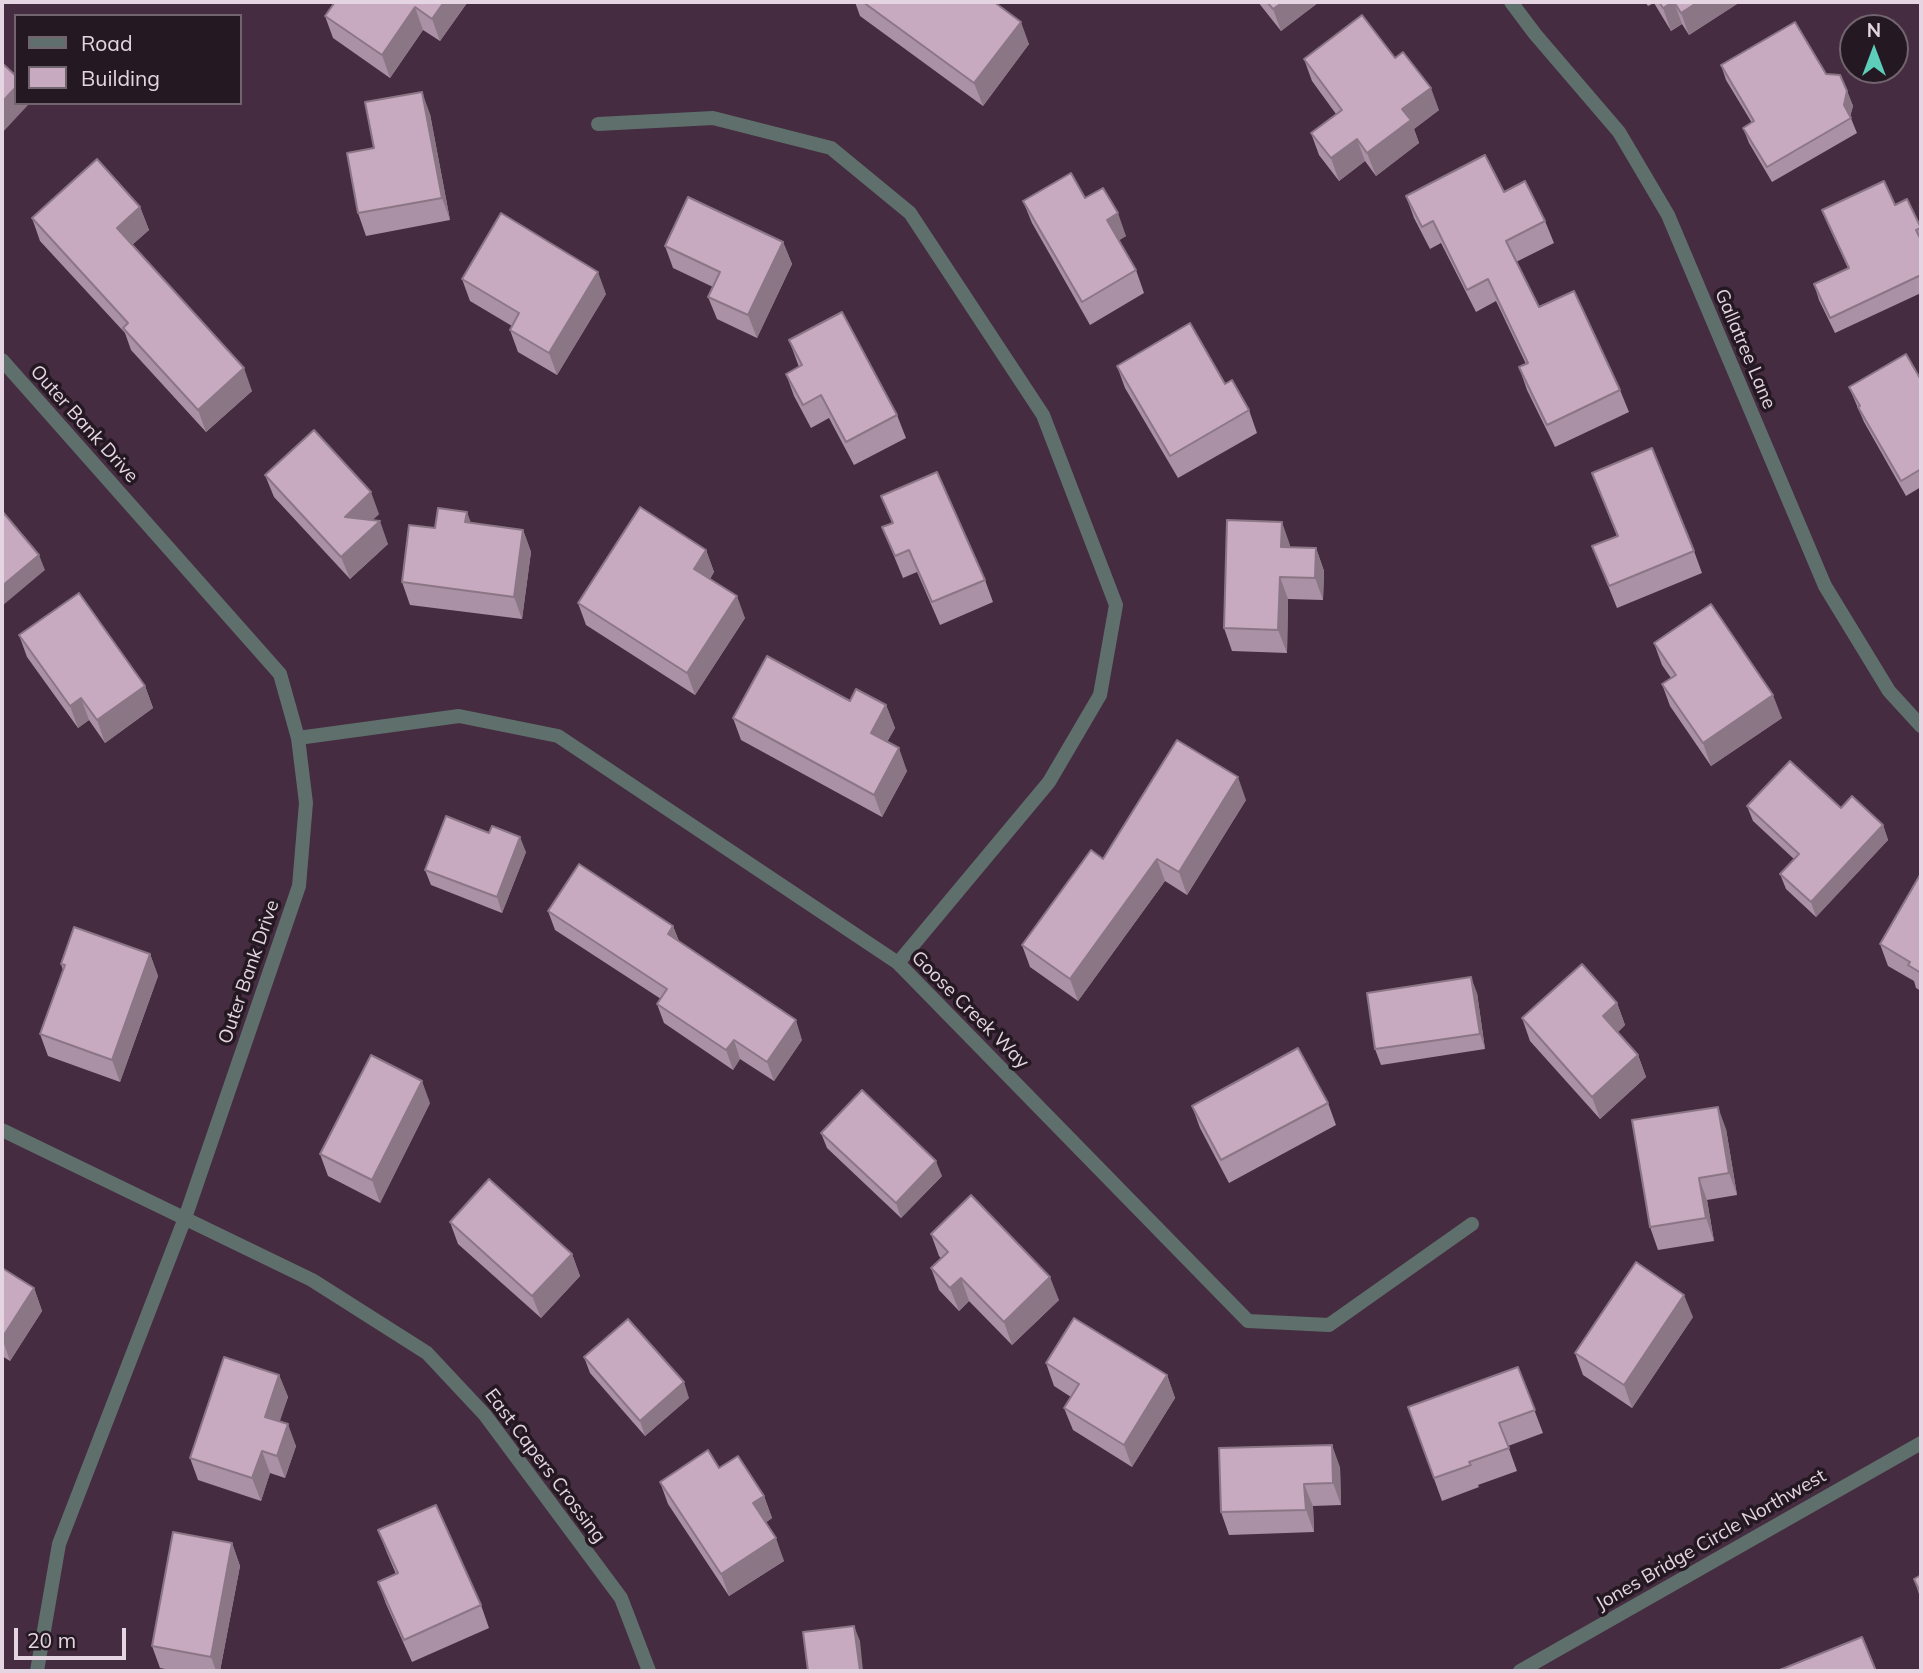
<!DOCTYPE html>
<html>
<head>
<meta charset="utf-8">
<style>
  body { margin:0 }
  #map { position:relative; width:1923px; height:1673px; overflow:hidden; background:#452c40; font-family:Mulish,sans-serif }
  canvas { display:block }
  .frame { position:absolute; inset:0; border:4px solid #e5d5e2; pointer-events:none }
  .legend { position:absolute; left:14px; top:14px; width:228px; height:91px; box-sizing:border-box; background:#241922; border:2px solid #71646f; margin:0; padding:9px 12px; list-style:none; font-size:21px; color:#e5d5e2 }
  .legend li { display:flex; align-items:center; gap:14px; height:35px }
  .legend b { width:35px; border:2px solid #71646f }
  .north { position:absolute; left:1839px; top:14px; width:70px; height:70px; box-sizing:border-box; background:#241922; border:2px solid #71646f; border-radius:50%; rotate:0deg; font-size:19px; font-weight:700; line-height:28px; text-align:center; color:#e5d5e2 }
  .north::after { content:''; display:block; margin:auto; width:24px; height:32px; background:#5cceba; clip-path:polygon(50% 0,100% 100%,50% 72%,0 100%) }
  .scale { position:absolute; left:14px; top:1628px; width:112px; height:32px; box-sizing:border-box; border:4px solid #e5d5e2; border-top:0; padding-left:9px; font-size:21px; line-height:24px; white-space:nowrap; color:#e5d5e2; -webkit-text-stroke:5px #241922; paint-order:stroke }
</style>
</head>
<body>
<div id="map">
<canvas width="1923" height="1673"></canvas>
<div class="frame"></div>
<ul class="legend">
<li><b style="height:9px;background:#5f706c"></b>Road</li>
<li><b style="height:19px;background:#c7a9c0"></b>Building</li>
</ul>
<div class="north">N</div>
<div class="scale">20 m</div>
</div>
<script>
const c = document.querySelector('canvas').getContext('2d');
c.lineJoin = 'round';
function trace(path, color, width, dash) { c.strokeStyle = color; c.lineWidth = width; c.lineCap = dash ? 'butt' : 'round'; c.setLineDash(dash || []); c.stroke(path); }
function paint(path, color) { c.fillStyle = color; c.fill(path, 'evenodd'); }
function write(font, color, halo, rows, align = 'center') {
  c.font = font + ' Mulish,sans-serif'; c.lineWidth = 7; c.setLineDash([]); c.textBaseline = 'middle'; c.strokeStyle = halo; c.fillStyle = color; for (const [text, x, y, turn = 0] of rows) {
    c.save(); c.translate(x, y); c.rotate((+turn || 0) * Math.PI / 180); c.textAlign = isNaN(turn) ? turn : align; if (halo) c.strokeText(text, 0, 0); c.fillText(text, 0, 0); c.restore();
  }
}
trace(new Path2D(`
  M1511,2L1535,34L1619,132L1668,215L1825,586L1889,691L1921,726
  M598,124L713,118L831,148L910,213L1043,415L1116,605L1100,695L1049,782L898,963
  M2,360L280,674L298,738L306,803L299,886L185,1218L59,1544L37,1671
  M298,738L459,716L558,736L898,963L1248,1321L1329,1325L1472,1224
  M2,1130L312,1280L427,1353L485,1415L621,1598L649,1671`), '#5f706c', 14);
trace(new Path2D(`
  M1520,1671L1921,1443`), '#5f706c', 14);
paint(new Path2D(`
  M855,2H994L1029,44L983,106L860,16Z
  M1258,2H1319L1281,31Z
  M1645,2H1740L1689,35L1682,24L1671,31L1654,3L1648,6Z
  M467,3L440,41L423,30L390,78L333,38L325,16Z
  M1395,58L1439,110L1414,129L1419,143L1376,176L1365,161L1339,181L1319,155L1311,133L1336,114L1312,81L1304,59Z
  M1721,65L1826,74L1847,91L1853,106L1850,116L1857,133L1772,182L1749,143L1743,128L1752,123L1726,80Z
  M430,114L450,220L366,236L358,213L374,148Z
  M1504,192L1545,221L1554,243L1516,262L1539,307L1620,390L1629,412L1555,447L1527,390L1519,367L1526,364L1496,301L1476,312L1441,243L1430,249L1414,218L1406,196Z
  M1085,198L1126,236L1119,240L1136,270L1144,293L1090,325L1032,223L1023,201Z
  M1907,199L1921,229V293L1835,333L1819,300L1814,284L1848,268L1828,225L1822,210L1895,205Z
  M140,207L149,230L132,245L252,391L206,432L131,350L125,333L40,241L32,218Z
  M783,242L792,264L757,338L717,319L708,297L713,287L673,268L665,246Z
  M462,279L606,294L557,375L518,352L510,330L512,326L470,301Z
  M789,340L897,415L906,438L854,465L829,418L811,428L794,396L786,374L799,367Z
  M1117,366L1225,384L1249,410L1257,433L1178,478L1125,388Z
  M1921,380V487L1906,496L1864,422L1849,387Z
  M1592,473L1694,551L1702,573L1617,608L1592,546L1617,536Z
  M265,475L379,514L372,520L388,544L350,579L274,497Z
  M881,496L985,580L993,602L940,625L917,572L903,578L882,527L892,523Z
  M471,523L523,530L531,552L522,619L410,605L402,582L435,528Z
  M1290,545V548H1316L1324,571L1323,600L1288,599L1287,653L1232,651L1224,628Z
  M706,550L714,572L710,579L745,618L695,695L586,625L578,603Z
  M19,635L145,686L153,708L105,743L89,720L78,728L27,657Z
  M1654,643L1782,718L1711,766L1670,706L1662,684L1671,678L1662,665Z
  M850,701L886,705L895,728L887,742L907,771L882,817L741,740L733,718Z
  M1246,800L1187,895L1165,881L1078,1001L1030,967L1022,945L1103,859Z
  M1747,806L1841,808L1883,825L1888,840L1816,917L1786,889L1780,874L1794,859L1753,821Z
  M489,833L526,852L502,913L431,885L425,870Z
  M1921,875V991L1916,988L1914,981L1888,966L1880,944Z
  M548,911L673,926L679,941L802,1040L774,1081L740,1059L733,1070L664,1023L657,1004L661,999L555,930Z
  M150,954L158,976L120,1082L48,1056L40,1034L63,970L61,964Z
  M1477,993L1485,1049L1381,1065L1375,1049Z
  M1617,1003L1625,1025L1618,1032L1638,1055L1646,1077L1600,1119L1530,1041L1522,1018Z
  M430,1103L380,1203L328,1176L320,1154Z
  M1328,1103L1336,1125L1229,1183L1200,1128L1192,1106Z
  M1726,1129L1737,1195L1707,1200L1714,1241L1658,1250L1650,1227Z
  M821,1133L942,1176L901,1218L827,1148Z
  M450,1222L572,1254L580,1276L541,1318L458,1244Z
  M931,1234L1059,1300L1012,1345L969,1301L959,1311L939,1290L931,1268L941,1258L939,1256Z
  M2,1268L34,1288L42,1311L10,1361L2,1356Z
  M1693,1317L1632,1408L1583,1375L1575,1353Z
  M584,1357L689,1398L645,1436L590,1373Z
  M1046,1363L1167,1375L1175,1398L1132,1467L1073,1430L1064,1408L1071,1397L1054,1386Z
  M1518,1367L1543,1433L1508,1446L1517,1471L1478,1485L1479,1487L1442,1501L1408,1407Z
  M279,1375L288,1397L279,1421L296,1446L285,1478L270,1473L261,1501L198,1480L190,1458Z
  M1340,1467L1341,1505L1313,1506L1314,1532L1229,1535L1221,1512Z
  M719,1468L764,1496L772,1518L765,1523L784,1561L729,1596L668,1504L660,1482Z
  M378,1530L481,1605L489,1628L412,1662L386,1604L378,1582L396,1574L387,1553Z
  M232,1543L240,1566L220,1671H176L160,1668L152,1646Z
  M1921,1575V1600L1914,1579Z`), '#ab91a5');
paint(new Path2D(`
  M444,2H467V3L440,41L432,19Z
  M1283,2H1319L1281,31L1273,9Z
  M1674,2L1682,24L1671,31L1663,8Z
  M1698,2H1740L1689,35L1681,13Z
  M415,7L423,30L390,78L382,55Z
  M1021,22L1029,44L983,106L974,83Z
  M16,87V103L29,104L2,133V102Z
  M1431,88L1439,110L1414,129L1419,143L1376,176L1367,153L1402,109Z
  M1847,91L1853,106L1850,118L1844,105Z
  M422,92L430,114L450,220L442,198Z
  M1357,139L1365,161L1339,181L1331,158Z
  M140,207L149,230L125,251L117,228Z
  M1118,213L1126,236L1115,243L1107,220Z
  M783,242L792,264L757,338L748,315Z
  M598,272L606,294L557,375L549,353Z
  M244,368L252,391L206,432L198,410Z
  M371,492L379,514L353,539L345,517Z
  M467,512L475,534L465,522Z
  M380,521L388,544L350,579L341,557Z
  M1282,522L1290,545L1289,570L1281,547Z
  M523,530L531,552L522,619L514,597Z
  M1316,548L1324,571L1323,600L1315,578Z
  M706,550L714,572L702,591L694,569Z
  M39,555L45,570L2,606V586Z
  M1280,577L1288,599L1287,653L1278,630Z
  M737,596L745,618L695,695L687,673Z
  M145,686L153,708L105,743L97,720Z
  M1773,695L1782,718L1711,766L1703,743Z
  M81,698L89,720L78,728L70,706Z
  M886,705L895,728L879,756L871,733Z
  M899,748L907,771L882,817L874,795Z
  M1238,777L1246,800L1187,895L1179,872Z
  M1883,825L1888,840L1816,917L1811,902Z
  M520,837L526,852L502,913L497,897Z
  M1157,859L1165,881L1078,1001L1070,979Z
  M673,926L680,945L668,934Z
  M150,954L158,976L120,1082L112,1060Z
  M1471,977L1477,993L1485,1049L1480,1034Z
  M1617,1003L1625,1025L1611,1038L1603,1016Z
  M796,1020L802,1040L774,1081L767,1062Z
  M734,1040L740,1059L733,1070L726,1050Z
  M1638,1055L1646,1077L1600,1119L1592,1097Z
  M422,1081L430,1103L380,1203L372,1180Z
  M1718,1107L1726,1129L1737,1195L1729,1173Z
  M936,1161L942,1176L901,1218L896,1203Z
  M1699,1178L1707,1200L1714,1241L1706,1218Z
  M572,1254L580,1276L541,1318L532,1296Z
  M1050,1277L1059,1300L1012,1345L1004,1322Z
  M961,1278L969,1301L959,1311L950,1288Z
  M34,1288L42,1311L10,1361L2,1338Z
  M1684,1295L1693,1317L1632,1408L1624,1385Z
  M279,1375L288,1397L274,1439L265,1417Z
  M1167,1375L1175,1398L1132,1467L1124,1445Z
  M684,1382L689,1398L645,1436L640,1421Z
  M288,1424L296,1446L285,1478L277,1456Z
  M1332,1445L1340,1467L1341,1505L1333,1483Z
  M262,1451L270,1473L261,1501L252,1478Z
  M1304,1484L1313,1506L1314,1532L1306,1510Z
  M764,1496L772,1518L761,1526L753,1503Z
  M776,1538L784,1561L729,1596L721,1574Z
  M232,1543L240,1566L220,1671H216L211,1657Z
  M854,1626L860,1641L863,1671H860Z`), '#8b7686');
const building = new Path2D(`
  M335,2H444L432,19L415,7L382,55L325,16Z
  M863,2H994L1021,22L974,83Z
  M1267,2H1283L1273,9Z
  M1659,2H1673L1663,8Z
  M1674,2H1698L1681,13Z
  M1362,15L1395,58L1403,52L1431,88L1402,109L1411,120L1367,153L1357,139L1331,158L1311,133L1342,110L1304,59Z
  M1795,22L1826,74L1840,75L1847,91L1844,105L1851,118L1767,167L1743,128L1754,121L1721,65Z
  M2,63L16,76V87L2,102Z
  M422,92L442,198L358,213L347,153L374,148L365,102Z
  M1485,155L1504,192L1525,181L1545,221L1506,241L1539,307L1574,291L1620,390L1547,425L1519,367L1528,363L1488,279L1467,290L1433,221L1422,227L1406,196Z
  M97,159L140,207L117,228L244,368L198,410L123,328L128,323L32,218Z
  M1071,173L1085,198L1103,188L1118,213L1107,220L1136,270L1082,302L1023,201Z
  M1884,181L1895,205L1907,199L1921,228L1916,230L1921,240V275L1830,318L1814,284L1849,268L1822,210Z
  M688,197L783,242L748,315L708,297L720,272L665,246Z
  M501,213L598,272L549,353L510,330L519,313L462,279Z
  M842,312L897,415L846,442L821,395L803,405L786,374L802,365L789,340Z
  M1190,323L1225,384L1232,380L1249,410L1170,456L1117,366Z
  M1906,354L1921,380V469L1901,481L1858,407L1860,406L1849,387Z
  M314,430L371,492L345,517L380,521L341,557L265,475Z
  M1652,448L1694,551L1609,586L1592,546L1618,536L1592,473Z
  M937,472L985,580L932,602L909,550L895,556L882,527L893,523L881,496Z
  M640,507L706,550L694,569L737,596L687,673L578,603Z
  M438,508L467,512L465,522L523,530L514,597L402,582L409,525L435,528Z
  M2,511L39,555L2,586Z
  M1227,520L1282,522L1281,547L1316,548L1315,578L1280,577L1278,630L1224,628Z
  M79,593L145,686L97,720L81,698L70,706L19,635Z
  M1711,604L1773,695L1703,743L1662,684L1676,675L1654,643Z
  M767,656L850,701L856,689L886,705L871,733L899,748L874,795L733,718Z
  M1177,740L1238,777L1179,872L1157,859L1070,979L1022,945L1091,850L1103,859Z
  M1790,761L1841,808L1852,796L1883,825L1811,902L1780,874L1799,854L1747,806Z
  M446,816L489,833L492,826L520,837L497,897L425,870Z
  M579,864L673,926L668,934L796,1020L767,1062L734,1040L726,1050L657,1004L667,989L548,911Z
  M1920,875H1921V973L1908,965L1910,962L1880,944Z
  M74,927L150,954L112,1060L40,1034L65,965L61,964Z
  M1582,964L1617,1003L1603,1016L1638,1055L1592,1097L1522,1018Z
  M1471,977L1480,1034L1375,1049L1367,993Z
  M1298,1048L1328,1103L1221,1160L1192,1106Z
  M371,1055L422,1081L372,1180L320,1154Z
  M862,1090L936,1161L896,1203L821,1133Z
  M1718,1107L1729,1173L1699,1178L1706,1218L1650,1227L1632,1120Z
  M489,1179L572,1254L532,1296L450,1222Z
  M971,1195L1050,1277L1004,1322L961,1278L950,1288L931,1268L948,1252L931,1234Z
  M1636,1262L1684,1295L1624,1385L1575,1353Z
  M2,1268L34,1288L2,1338Z
  M1074,1318L1167,1375L1124,1445L1064,1408L1079,1384L1046,1363Z
  M628,1319L684,1382L640,1421L584,1357Z
  M224,1357L279,1375L265,1417L288,1424L277,1456L262,1451L252,1478L190,1458Z
  M1518,1367L1535,1410L1499,1423L1509,1448L1469,1462L1471,1465L1434,1478L1408,1407Z
  M1332,1445L1333,1483L1304,1484L1306,1510L1221,1512L1219,1448Z
  M708,1450L719,1468L738,1456L764,1496L753,1503L776,1538L721,1574L660,1482Z
  M436,1505L481,1605L404,1640L378,1582L398,1573L378,1530Z
  M173,1532L232,1543L211,1657L152,1646Z
  M1921,1575V1594L1914,1579Z
  M854,1626L860,1671H808L803,1632Z
  M1862,1637L1876,1671H1777Z`);
paint(building, '#c7a9c0');
trace(building, '#8b7686', 2);
write('19px', '#e5d5e2', '#241922', [
  ["Gallatree Lane",1745,349,67],
  ["Outer Bank Drive",84,424,48],
  ["Outer Bank Drive",249,972,-71],
  ["Goose Creek Way",970,1010,45],
  ["East Capers Crossing",545,1466,53],
  ["Jones Bridge Circle Northwest",1711,1540,-30]
]);
</script>
</body>
</html>
